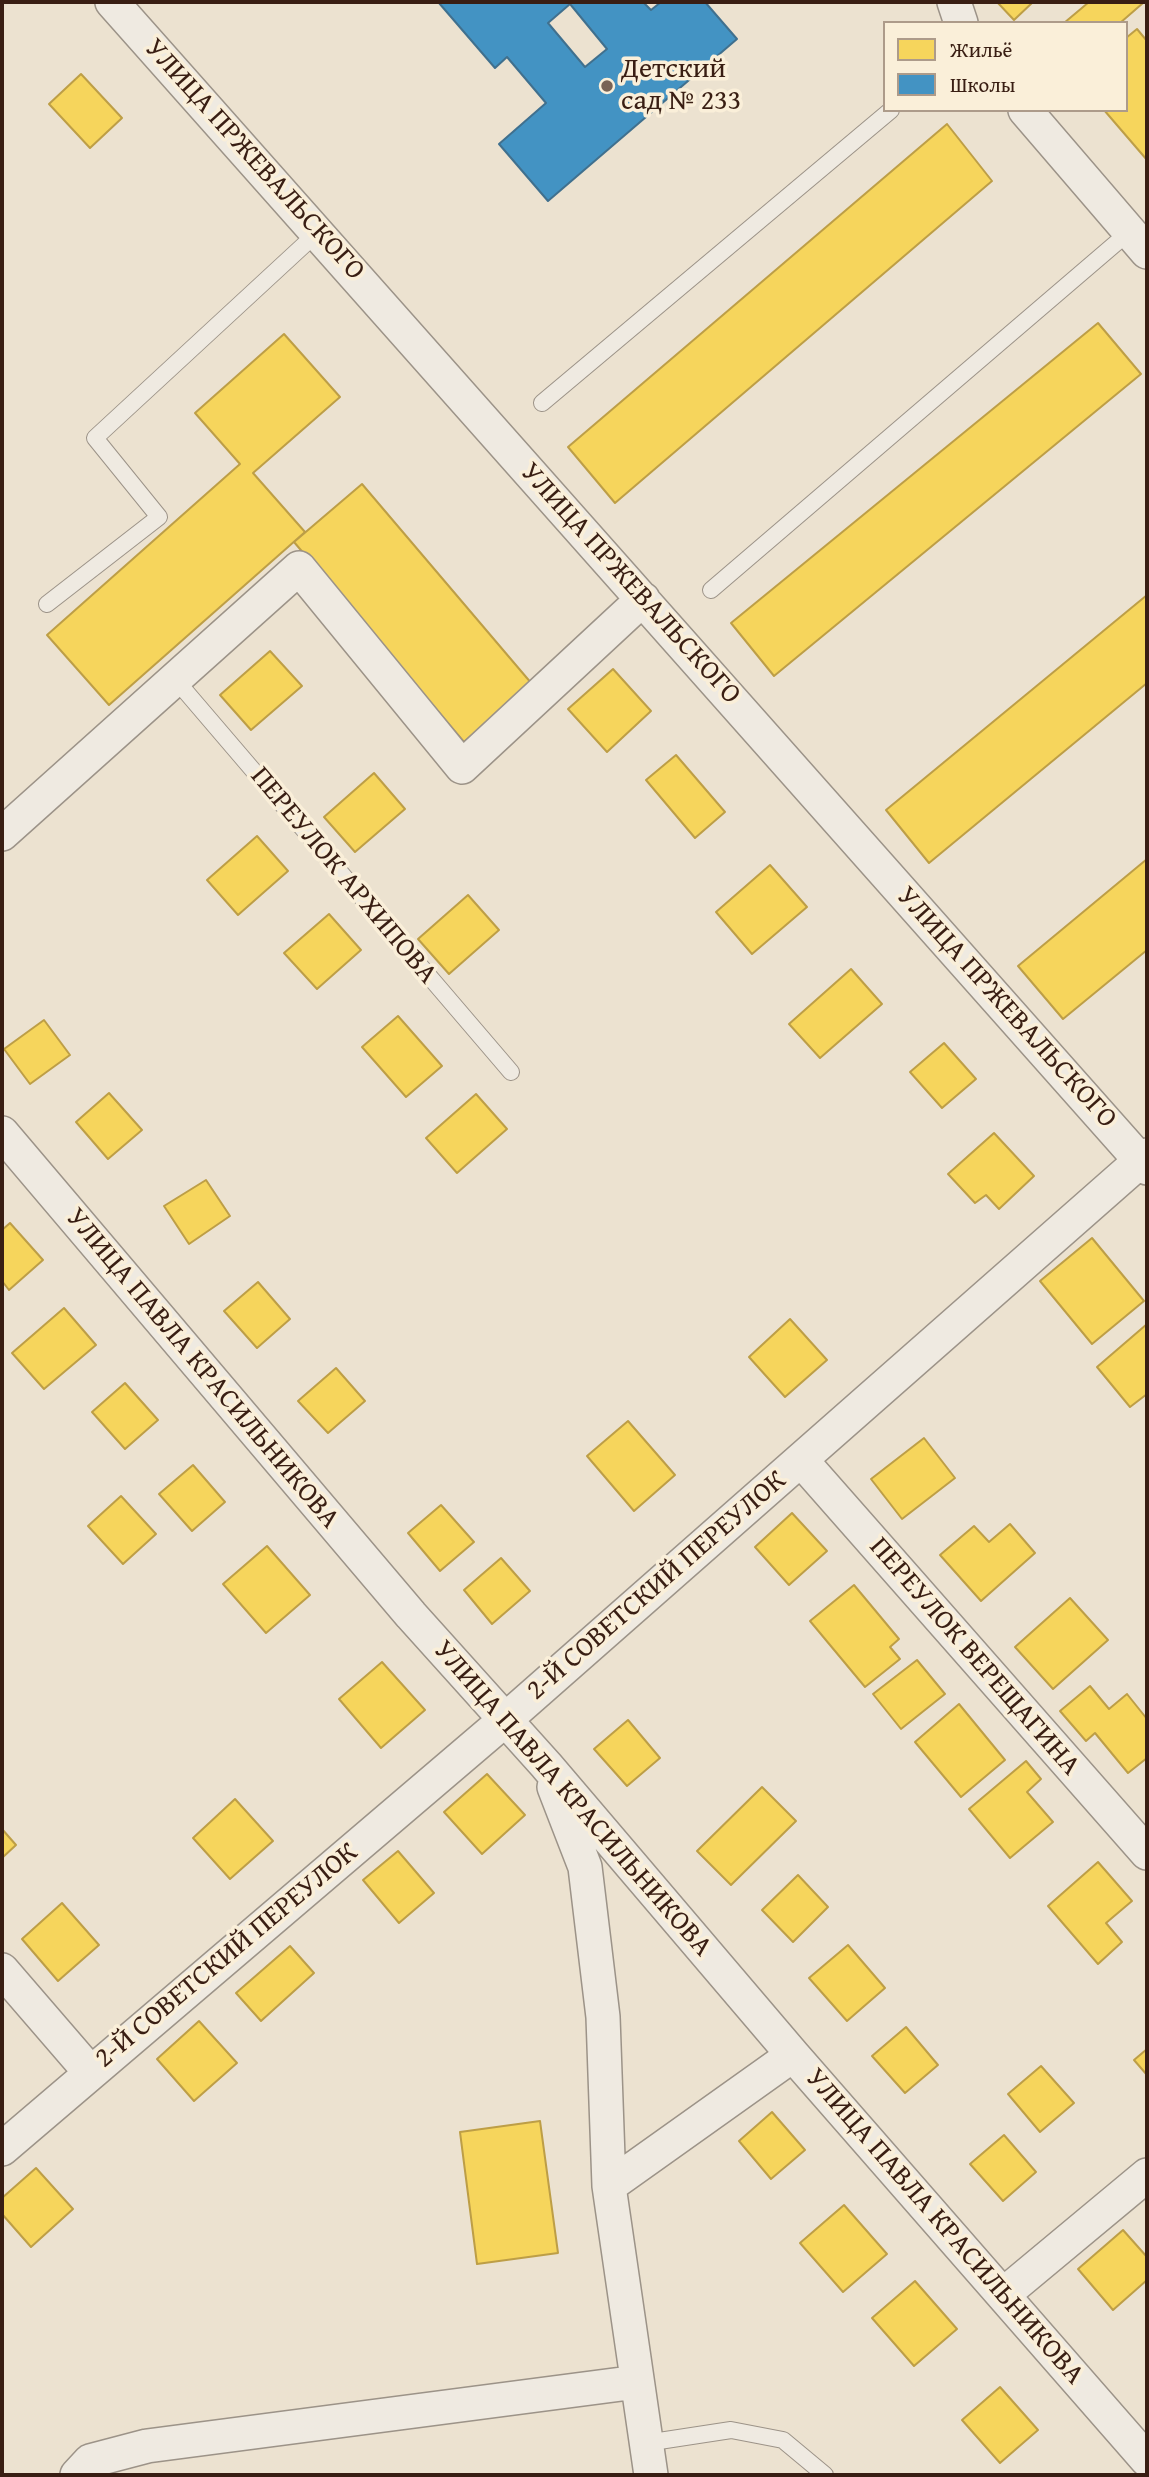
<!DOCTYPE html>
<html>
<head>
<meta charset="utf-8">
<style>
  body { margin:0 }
  #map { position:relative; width:1149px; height:2477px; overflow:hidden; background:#ece2d0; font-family:"Gentium Book Plus",serif }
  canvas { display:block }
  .frame { position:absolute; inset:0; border:4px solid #391e13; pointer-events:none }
  .legend { position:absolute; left:883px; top:21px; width:245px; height:91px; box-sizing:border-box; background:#faefd9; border:2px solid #ad9b8a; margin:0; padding:9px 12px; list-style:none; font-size:21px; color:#391e13 }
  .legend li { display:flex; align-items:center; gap:14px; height:35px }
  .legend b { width:35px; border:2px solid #ad9b8a }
</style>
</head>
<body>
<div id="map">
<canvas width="1149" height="2477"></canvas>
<div class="frame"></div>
<ul class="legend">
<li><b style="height:19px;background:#f6d55c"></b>Жильё</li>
<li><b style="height:19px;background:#4393c3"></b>Школы</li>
</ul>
</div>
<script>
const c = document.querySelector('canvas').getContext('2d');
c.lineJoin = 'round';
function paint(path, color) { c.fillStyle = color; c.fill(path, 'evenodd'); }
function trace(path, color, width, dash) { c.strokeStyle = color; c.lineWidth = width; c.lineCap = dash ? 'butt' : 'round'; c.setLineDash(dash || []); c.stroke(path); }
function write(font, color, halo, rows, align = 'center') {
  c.font = font + ' "Gentium Book Plus",serif'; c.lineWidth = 7; c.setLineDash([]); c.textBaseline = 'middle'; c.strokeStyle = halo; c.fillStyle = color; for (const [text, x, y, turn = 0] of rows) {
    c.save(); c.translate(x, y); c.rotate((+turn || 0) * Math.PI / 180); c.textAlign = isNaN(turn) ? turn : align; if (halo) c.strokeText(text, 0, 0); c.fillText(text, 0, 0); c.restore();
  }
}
const homes = new Path2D(`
  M997,2H1033L1014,20Z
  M1089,2H1142L1143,3L1120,23H1064Z
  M1137,29L1147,41V160L1104,110H1126V38Z
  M81,74L122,118L90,148L49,104Z
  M947,124L992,181L615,503L568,447Z
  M1098,323L1141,374L774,676L731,623Z
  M284,334L340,397L253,473L305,532L109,705L47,635L240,464L195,413Z
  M362,484L532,684L464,742L294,542Z
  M1147,595V683L929,863L886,810Z
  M270,651L302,686L251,730L220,695Z
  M613,669L651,711L607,752L568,709Z
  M676,755L725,812L695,838L646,780Z
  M374,773L405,809L355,852L324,817Z
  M257,836L288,871L238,915L207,880Z
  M1147,859V950L1063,1019L1018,966Z
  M770,865L807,907L752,954L716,912Z
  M468,895L499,930L449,974L418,939Z
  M329,914L361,950L317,989L284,953Z
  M851,969L882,1004L820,1058L789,1024Z
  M398,1016L442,1066L406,1097L362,1047Z
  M44,1020L70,1055L30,1084L4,1049Z
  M944,1043L976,1079L942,1108L910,1072Z
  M109,1093L142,1130L108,1159L76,1122Z
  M476,1094L507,1129L457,1173L426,1138Z
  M994,1133L1034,1176L999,1209L986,1195L975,1203L948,1174Z
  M206,1180L230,1216L189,1244L164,1206Z
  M10,1223L43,1260L9,1290L2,1281V1230Z
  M1092,1238L1144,1301L1092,1344L1040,1281Z
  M258,1282L290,1319L257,1348L224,1311Z
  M64,1308L96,1345L44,1389L12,1353Z
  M790,1319L827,1360L785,1397L749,1357Z
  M1147,1324V1394L1130,1407L1097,1367Z
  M336,1368L365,1401L328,1433L298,1401Z
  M125,1383L158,1420L125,1449L92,1412Z
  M628,1421L675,1475L634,1511L587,1456Z
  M924,1438L955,1478L902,1519L871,1479Z
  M193,1465L225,1502L192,1531L159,1494Z
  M121,1496L156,1534L123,1564L88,1526Z
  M441,1505L474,1542L440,1571L408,1533Z
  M792,1513L827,1551L789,1585L755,1547Z
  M1010,1524L1035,1553L981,1601L940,1555L974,1526L989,1542Z
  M267,1546L310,1595L266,1633L223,1584Z
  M501,1558L530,1591L492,1624L464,1590Z
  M854,1585L899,1639L890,1647L900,1659L865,1687L810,1621Z
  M1070,1598L1108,1640L1053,1689L1015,1647Z
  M917,1660L945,1694L901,1729L873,1694Z
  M382,1662L425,1710L381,1748L339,1699Z
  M1090,1686L1109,1709L1127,1694L1147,1719V1758L1128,1773L1095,1733L1086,1741L1060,1711Z
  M959,1704L1005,1760L961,1797L915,1742Z
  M628,1720L660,1758L627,1786L594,1749Z
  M1026,1761L1041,1779L1027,1792L1053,1822L1010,1858L969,1809Z
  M487,1774L525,1815L482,1854L444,1812Z
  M762,1787L796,1821L731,1885L697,1851Z
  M235,1799L273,1841L230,1879L193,1838Z
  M2,1829L16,1845L2,1858Z
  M398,1851L434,1893L399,1923L363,1880Z
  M1098,1862L1132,1901L1106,1923L1122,1942L1098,1964L1048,1906Z
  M798,1875L828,1907L793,1942L762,1910Z
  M62,1903L99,1945L58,1981L22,1939Z
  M848,1945L885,1988L847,2021L809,1978Z
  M290,1946L314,1973L261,2021L236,1993Z
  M199,2021L237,2063L194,2101L157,2059Z
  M906,2027L938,2065L905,2093L872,2056Z
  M1147,2049V2075L1134,2060Z
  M1041,2066L1074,2103L1040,2132L1008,2094Z
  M772,2112L805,2150L771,2179L739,2141Z
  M540,2121L558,2253L477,2264L460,2132Z
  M1004,2135L1036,2172L1003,2201L970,2164Z
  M36,2168L73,2209L31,2247L2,2214V2198Z
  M844,2205L887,2254L843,2292L800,2243Z
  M1123,2230L1147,2257V2280L1113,2310L1078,2269Z
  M915,2281L957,2329L914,2366L872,2318Z
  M1000,2387L1038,2430L1000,2463L962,2420Z`);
paint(homes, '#f6d55c');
trace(homes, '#bd9e46', 2);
const schools = new Path2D(`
  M441,2H643L651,10L661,2H705L737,39L548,201L499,144L546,103L507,57L495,68L439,3ZM570,4L607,49L585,67L548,23Z`);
paint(schools, '#4393c3');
trace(schools, '#40708e', 2);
const service = new Path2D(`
  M542,403L891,110
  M711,590L1129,232
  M47,604L159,517L95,438L318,232
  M175,679L511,1072
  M646,2443L731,2430L783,2440L825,2475`);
const minor = new Path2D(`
  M112,2L1147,1168
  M954,2L961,23
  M1025,110L1147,252
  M2,834L299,568L462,767L643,599
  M2,1133L411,1615L546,1765L793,2055L1147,2460
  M801,1460L1147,1853
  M554,1787L585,1867L603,2017L609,2186L651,2475
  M2,1970L90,2072
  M2,2149L505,1720L1147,1155
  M609,2186L793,2055
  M1004,2294L1147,2175
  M77,2475L90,2461L147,2446L637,2382`);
trace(service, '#9c9388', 18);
trace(minor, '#9c9388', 36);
trace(service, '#efeae1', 16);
trace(minor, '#efeae1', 33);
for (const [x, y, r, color] of [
  [607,86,7,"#786355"]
]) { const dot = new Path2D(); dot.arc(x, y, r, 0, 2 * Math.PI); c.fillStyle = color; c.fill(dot); trace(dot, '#faefd9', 2.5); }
write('28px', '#391e13', '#faefd9', [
  ["Детский",621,70],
  ["сад № 233",621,102]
], 'left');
write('28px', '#391e13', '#faefd9', [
  ["УЛИЦА ПРЖЕВАЛЬСКОГО",254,160,48],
  ["УЛИЦА ПРЖЕВАЛЬСКОГО",630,584,48],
  ["ПЕРЕУЛОК АРХИПОВА",343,876,50],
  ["УЛИЦА ПРЖЕВАЛЬСКОГО",1006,1008,48],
  ["УЛИЦА ПАВЛА КРАСИЛЬНИКОВА",202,1369,50],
  ["2-Й СОВЕТСКИЙ ПЕРЕУЛОК",657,1586,-41],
  ["ПЕРЕУЛОК ВЕРЕЩАГИНА",974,1657,49],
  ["УЛИЦА ПАВЛА КРАСИЛЬНИКОВА",572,1799,49],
  ["2-Й СОВЕТСКИЙ ПЕРЕУЛОК",227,1956,-40],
  ["УЛИЦА ПАВЛА КРАСИЛЬНИКОВА",944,2227,49]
]);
</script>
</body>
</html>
